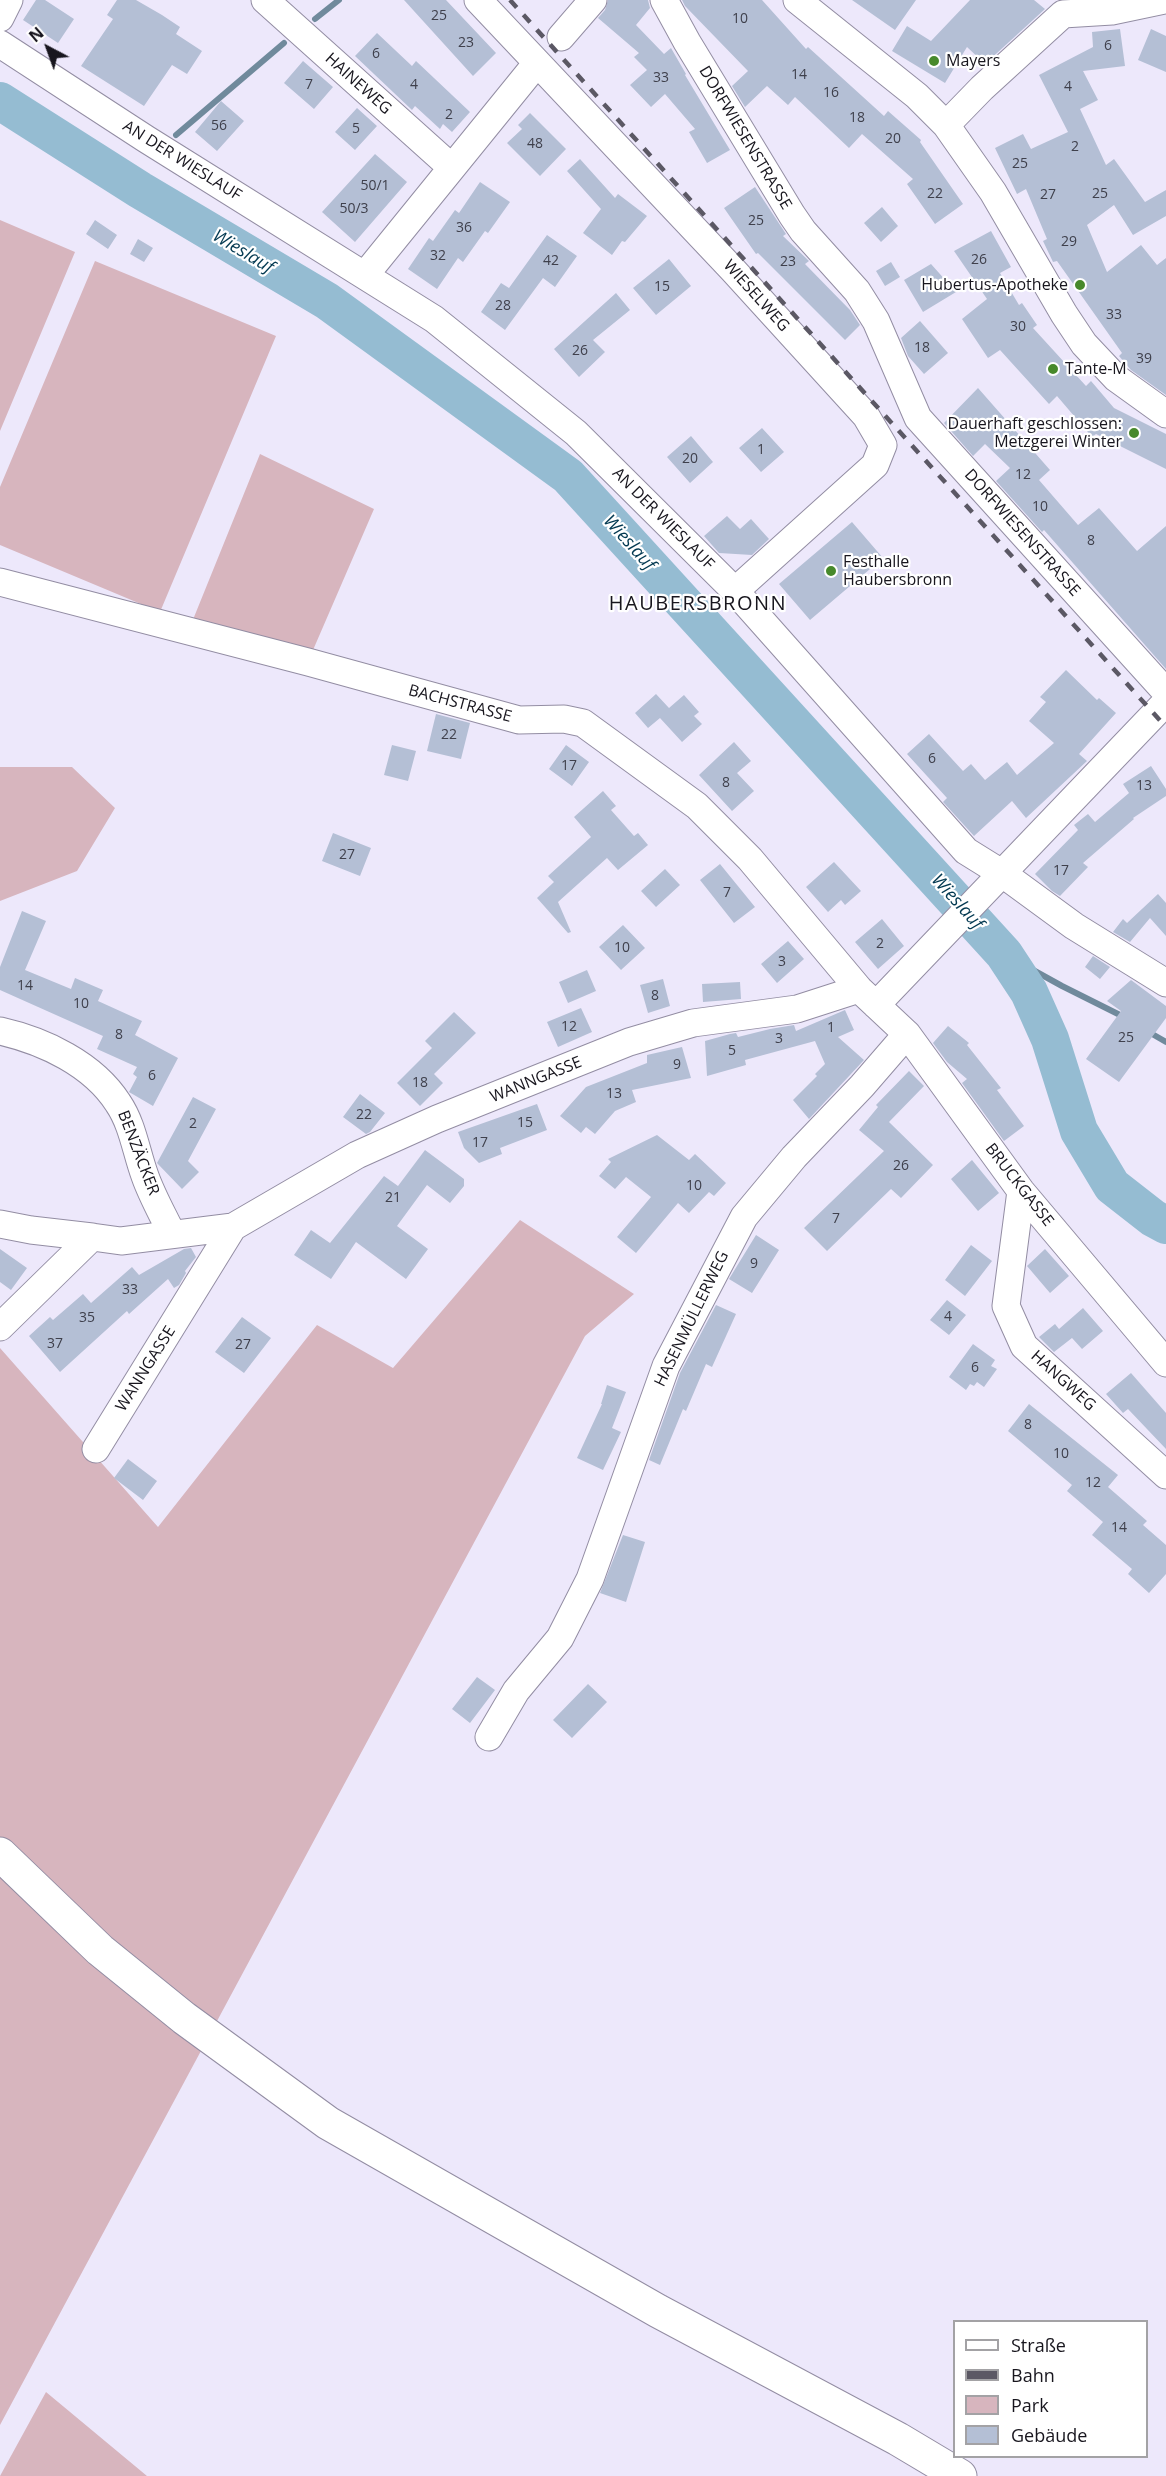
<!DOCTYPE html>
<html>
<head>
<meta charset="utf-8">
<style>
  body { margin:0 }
  #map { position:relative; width:1166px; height:2476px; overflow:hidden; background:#ede8fb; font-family:"Open Sans",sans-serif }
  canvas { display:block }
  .legend { position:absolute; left:953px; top:2320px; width:195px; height:138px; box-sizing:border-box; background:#fff; border:2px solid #a3a2a5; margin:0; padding:8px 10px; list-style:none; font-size:18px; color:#18161e }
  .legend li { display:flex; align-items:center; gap:12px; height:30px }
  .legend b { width:30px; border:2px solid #a3a2a5 }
  .north { position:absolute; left:18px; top:18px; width:60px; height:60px; -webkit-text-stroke:4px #fff; paint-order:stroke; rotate:319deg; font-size:16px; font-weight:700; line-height:24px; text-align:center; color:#18161e }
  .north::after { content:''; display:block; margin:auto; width:21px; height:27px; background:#18161e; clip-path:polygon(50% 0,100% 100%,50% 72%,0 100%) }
</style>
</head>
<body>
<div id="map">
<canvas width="1166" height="2476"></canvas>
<ul class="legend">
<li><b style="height:8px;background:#fff"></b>Straße</li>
<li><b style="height:8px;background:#5b5864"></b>Bahn</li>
<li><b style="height:16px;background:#d7b5be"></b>Park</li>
<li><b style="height:16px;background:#b4bfd5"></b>Gebäude</li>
</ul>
<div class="north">N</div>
</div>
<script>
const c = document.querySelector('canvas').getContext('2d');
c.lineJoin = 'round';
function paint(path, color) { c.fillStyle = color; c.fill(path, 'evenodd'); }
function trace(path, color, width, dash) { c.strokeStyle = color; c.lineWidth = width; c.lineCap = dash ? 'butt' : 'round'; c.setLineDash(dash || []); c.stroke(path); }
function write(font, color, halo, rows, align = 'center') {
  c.font = font + ' "Open Sans",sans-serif'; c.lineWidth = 4.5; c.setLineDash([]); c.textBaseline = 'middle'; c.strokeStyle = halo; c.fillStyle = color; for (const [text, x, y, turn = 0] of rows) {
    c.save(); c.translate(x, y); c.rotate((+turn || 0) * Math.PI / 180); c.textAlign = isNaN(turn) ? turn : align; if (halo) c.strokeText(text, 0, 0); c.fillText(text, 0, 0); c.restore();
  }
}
paint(new Path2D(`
  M0,220L75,252L0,431Z
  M95,261L276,336L160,612L0,545V487Z
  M260,454L374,509L310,657L190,627Z
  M0,767H72L115,808L77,871L0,901Z
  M520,1220L634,1294L585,1336L0,2425V1348L158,1527L317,1325L393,1368Z
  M46,2392L147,2476H0Z`), '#d7b5be');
trace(new Path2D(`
  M315,19L339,0
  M176,135L284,43
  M1004,954L1062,986L1126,1018
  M1147,1031L1166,1042`), '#708a9c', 6);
trace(new Path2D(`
  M0,101L140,190L327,301L568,476L1004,954L1029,992L1050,1039L1079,1131L1112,1186L1153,1218L1166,1225`), '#95bcd2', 38);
paint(new Path2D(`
  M36,0H45L74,19L58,43L23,20Z
  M117,0H136L162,15L180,27L176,34L202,51L187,74L172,65L144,106L81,66L113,19L107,15Z
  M404,0H446L496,53L473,76Z
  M608,0H648L650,8L636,25L664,54L671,48L686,74L685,75L730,150L707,163L689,132L695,129L665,94L651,107L630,85L647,70L634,57L639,53L598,18L605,10Z
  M682,0H762L806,49L808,47L884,116L888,111L921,140L920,142L963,204L935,224L907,184L913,179L862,134L849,148L795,97L788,105L767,86L745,107L732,86L748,71L685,6Z
  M852,0H916L895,30Z
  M970,0H1034L1045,9L985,64L967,47L945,83L892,51L907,26L931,41Z
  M1120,29L1125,66L1083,71L1098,100L1080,109L1106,165L1114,159L1145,202L1166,190V216L1133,235L1114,205L1087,225L1107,272L1141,245L1157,265L1166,258V395L1131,370L1119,356L1122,353L1057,261L1053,262L1043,241L1047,239L1026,189L1017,194L995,148L1023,134L1031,149L1068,132L1039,75L1093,47L1092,32Z
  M1151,29L1166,36V72L1138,60Z
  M377,33L412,66L416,61L470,112L452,132L443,124L440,129L415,106L412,110L355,56Z
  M303,61L333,87L314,109L284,83Z
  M221,101L244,121L217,151L195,132Z
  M357,108L377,126L355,150L335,132Z
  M530,113L566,149L540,176L507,143L522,129L518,125Z
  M375,154L407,182L355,242L322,212Z
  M580,159L615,198L618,194L647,216L625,242L622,241L612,255L583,233L601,209L567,171Z
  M480,182L510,202L488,233L485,231L463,262L458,258L437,289L408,269L429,238L433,241L455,210L459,213Z
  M755,187L786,234L783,236L809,261L805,264L850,310L860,325L845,340L758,253L756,254L724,208Z
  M882,207L898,226L881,242L864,223Z
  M95,220L117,235L108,249L86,234Z
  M991,231L1011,267L1000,273L1019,305L1022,303L1037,325L1033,328L1086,386L1091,381L1114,408L1166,434V469L1096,434L1092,437L1057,396L1049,404L1000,350L988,358L962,319L987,299L954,251Z
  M547,235L577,256L555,287L543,278L505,330L481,312L501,283L509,288Z
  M138,239L153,248L144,262L130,254Z
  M669,259L691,286L656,315L633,288Z
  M891,262L900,277L885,286L876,271Z
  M931,264L956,292L923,312L904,280Z
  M616,293L630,310L593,340L605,352L579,377L554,349Z
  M920,321L948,353L924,374L908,356L901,338Z
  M978,388L1050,470L1039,480L1078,525L1099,508L1137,551L1166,526V669L1044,530L1042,532L996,481L1010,468L985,444L973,456L944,423Z
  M762,428L784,452L761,472L739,448Z
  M691,436L713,462L690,483L667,457Z
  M727,516L740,529L751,519L769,539L752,555L719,553L704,536Z
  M852,522L883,558L810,620L779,584Z
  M1066,670L1097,700L1099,698L1116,713L1079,754L1087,761L1026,818L1012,801L974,836L943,802L947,798L907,754L929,734L963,771L971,764L985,780L1007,762L1017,775L1054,743L1029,721L1046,702L1040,697Z
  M656,694L669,708L684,695L699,712L694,716L702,724L682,742L660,718L648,728L635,713Z
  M436,714L470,723L461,759L427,751Z
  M734,742L751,761L737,773L754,791L732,811L699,775Z
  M392,745L416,751L408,781L384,775Z
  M566,745L589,762L572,786L549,769Z
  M1151,766L1166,789V796L1133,818L1134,819L1083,863L1088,867L1060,896L1052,891L1035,874L1078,830L1074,825L1088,814L1095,822L1129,793L1123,784Z
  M603,791L616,806L611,810L634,836L638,833L648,845L618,870L607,858L558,902L571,932L568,933L537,898L554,882L548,876L591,837L574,817Z
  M333,833L371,848L360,876L322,861Z
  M834,862L861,891L845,905L841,900L828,912L806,887Z
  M720,864L755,907L734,923L700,880Z
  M665,869L680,885L656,907L641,891Z
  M1158,894L1166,903V936L1150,918L1130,942L1113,932L1123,919L1127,923Z
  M22,911L46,921L25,970L71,989L75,978L103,990L98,1001L142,1021L135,1035L178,1058L153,1106L129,1092L137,1077L133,1074L137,1067L97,1049L103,1036L0,990V967Z
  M882,919L904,946L878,969L855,942Z
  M623,925L645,948L621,970L599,947Z
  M788,941L804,959L777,983L761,964Z
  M1093,956L1110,967L1100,979L1085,967Z
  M587,970L596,991L568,1003L559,982Z
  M663,979L670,1006L648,1013L640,985Z
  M1131,980L1166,1006V1018L1119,1082L1086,1059L1121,1011L1107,1001Z
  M740,982L741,999L703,1002L702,984Z
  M581,1008L592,1032L558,1047L547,1022Z
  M845,1010L854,1030L838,1037L864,1060L809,1119L793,1100L817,1076L815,1074L825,1064L815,1041L745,1060L746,1065L707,1076L705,1041L730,1034L736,1033L738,1037L770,1029L794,1025L796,1031Z
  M454,1012L476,1033L434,1074L443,1083L420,1106L397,1083L432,1048L425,1041Z
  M948,1026L969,1043L967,1045L1001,1088L997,1090L1024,1126L1004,1141L962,1083L967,1079L947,1062L933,1043Z
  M682,1047L691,1078L632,1090L636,1102L615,1111L595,1134L586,1127L581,1133L560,1116L586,1087L647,1063V1055Z
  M909,1071L924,1086L889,1122L933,1165L901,1198L891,1189L827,1251L804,1228L884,1151L859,1130L878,1107L876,1105Z
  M360,1094L385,1113L370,1132L366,1134L343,1117Z
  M193,1097L216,1109L188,1161L199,1172L182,1189L157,1163Z
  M537,1104L547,1130L500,1148L502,1154L479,1163L464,1148L458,1132Z
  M657,1135L689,1160L695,1154L726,1183L714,1196L709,1192L689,1213L678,1203L636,1253L617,1237L651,1197L626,1177L615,1189L599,1176L611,1162L608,1159Z
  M425,1150L464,1179V1186L450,1203L427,1185L397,1226L428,1249L406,1279L356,1242L331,1279L294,1255L311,1230L330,1243L384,1176L398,1186Z
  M972,1160L999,1193L978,1211L951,1179Z
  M756,1235L779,1250L752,1293L729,1279Z
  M971,1245L992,1261L965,1296L945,1280Z
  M191,1248L196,1257L185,1271L186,1273L179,1285L174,1288L168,1279L129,1314L127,1311L60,1372L29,1336L50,1317L53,1320L83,1294L91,1303L132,1267L139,1275L184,1249Z
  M0,1249L27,1268L11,1290L0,1282Z
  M1045,1249L1069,1276L1050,1293L1027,1266Z
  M947,1300L966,1315L949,1335L930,1320Z
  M716,1305L736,1314L712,1367L706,1364L686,1411L683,1409L660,1465L649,1460L680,1373Z
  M1083,1308L1103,1331L1082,1349L1072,1338L1054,1352L1039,1337L1055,1324L1059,1329Z
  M242,1317L271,1338L244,1373L215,1352Z
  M973,1344L995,1360L991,1366L997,1369L984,1387L977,1382L974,1386L970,1384L966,1390L949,1377Z
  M1131,1373L1166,1413V1449L1128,1409L1123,1413L1106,1394Z
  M607,1385L626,1392L612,1428L621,1432L603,1470L577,1458L602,1404H601Z
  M1029,1404L1118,1475L1108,1487L1147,1521L1143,1525L1166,1545V1574L1149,1593L1128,1574L1132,1569L1092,1535L1103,1522L1067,1491L1072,1485L1008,1431Z
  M128,1459L157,1481L143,1500L114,1478Z
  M623,1535L645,1542L626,1602L600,1593Z
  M477,1677L495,1690L470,1723L452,1709Z
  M588,1684L607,1702L572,1738L553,1720Z`), '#b4bfd5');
const minor = new Path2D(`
  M265,0L451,167
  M478,0L733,270L866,416L883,445L875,465L735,591
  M664,0L687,42L792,215L803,231L857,291L876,321L918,418L1166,692
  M797,0L917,96L946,125L993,192L1064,314L1084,344L1116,378L1166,414
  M0,18L9,0
  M561,37L593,0
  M0,44L146,139L434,319L576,433L735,591L966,851L1003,874L1074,926L1166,983
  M946,125L982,88L1063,14L1112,11L1164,0
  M365,275L537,63
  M0,582L308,662L519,720L564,719L583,723L697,806L750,859L859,989L907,1034L1021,1191L1166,1363
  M876,1005L1166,702
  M0,1031C44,1041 93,1064 118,1103C133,1125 136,1152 145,1176C152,1196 163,1215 172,1234
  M1021,1191L1006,1306L1024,1346L1166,1475
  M0,1224L31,1230L92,1237
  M0,1327L92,1237L121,1241L233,1227L357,1155L437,1119L629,1042L693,1023L797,1009L859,989
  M96,1449L233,1227
  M489,1737L516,1691L560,1638L590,1579L666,1366L744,1217L794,1157L862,1086L907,1034`);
const major = new Path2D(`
  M0,1854L100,1950L184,2018L328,2123L658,2311L898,2439L960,2476`);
trace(minor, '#938da3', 29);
trace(major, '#938da3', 35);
trace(minor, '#fff', 27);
trace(major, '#fff', 33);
trace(new Path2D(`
  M510,0L1166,727`), '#5b5864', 4.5, [10, 10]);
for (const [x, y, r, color] of [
  [934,61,6,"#47892b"],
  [1080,285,6,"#47892b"],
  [1053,369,6,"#47892b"],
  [1134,433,6,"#47892b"],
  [831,571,6,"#47892b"]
]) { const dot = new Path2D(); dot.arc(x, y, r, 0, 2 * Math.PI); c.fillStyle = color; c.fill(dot); trace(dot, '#fff', 2); }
write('14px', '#3f404c', null, [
  ["25",439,16],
  ["10",740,19],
  ["23",466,43],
  ["6",1108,46],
  ["6",376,54],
  ["14",799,75],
  ["33",661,78],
  ["7",309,85],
  ["4",414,85],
  ["4",1068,87],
  ["16",831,93],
  ["2",449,115],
  ["18",857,118],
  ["56",219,126],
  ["5",356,129],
  ["20",893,139],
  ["48",535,144],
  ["2",1075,147],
  ["25",1020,164],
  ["50/1",375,186],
  ["22",935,194],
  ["25",1100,194],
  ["27",1048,195],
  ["50/3",354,209],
  ["25",756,221],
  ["36",464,228],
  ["29",1069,242],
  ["32",438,256],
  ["26",979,260],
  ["42",551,261],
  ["23",788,262],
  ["15",662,287],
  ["28",503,306],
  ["33",1114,315],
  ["30",1018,327],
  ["18",922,348],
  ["26",580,351],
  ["39",1144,359],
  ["1",761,450],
  ["20",690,459],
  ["12",1023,475],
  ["10",1040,507],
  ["8",1091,541],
  ["22",449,735],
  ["6",932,759],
  ["17",569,766],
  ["8",726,783],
  ["13",1144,786],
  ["27",347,855],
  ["17",1061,871],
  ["7",727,893],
  ["2",880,944],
  ["10",622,948],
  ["3",782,962],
  ["14",25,986],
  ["8",655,996],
  ["10",81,1004],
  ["12",569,1027],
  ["1",831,1028],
  ["8",119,1035],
  ["25",1126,1038],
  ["3",779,1039],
  ["5",732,1051],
  ["9",677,1065],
  ["6",152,1076],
  ["18",420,1083],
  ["13",614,1094],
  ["22",364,1115],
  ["15",525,1123],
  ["2",193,1124],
  ["17",480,1143],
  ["26",901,1166],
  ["10",694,1186],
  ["21",393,1198],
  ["7",836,1219],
  ["9",754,1264],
  ["33",130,1290],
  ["4",948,1317],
  ["35",87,1318],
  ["37",55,1344],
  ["27",243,1345],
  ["6",975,1368],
  ["8",1028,1425],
  ["10",1061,1454],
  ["12",1093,1483],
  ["14",1119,1528]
]);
write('16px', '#18161e', '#fff', [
  ["Mayers",946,61],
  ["Hubertus-Apotheke",1068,285,"right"],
  ["Tante-M",1065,369],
  ["Dauerhaft geschlossen:",1122,424,"right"],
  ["Metzgerei Winter",1122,442,"right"],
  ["Festhalle",843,562],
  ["Haubersbronn",843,580]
], 'left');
write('16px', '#18161e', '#fff', [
  ["HAINEWEG",358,84,42],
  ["DORFWIESENSTRASSE",745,138,59],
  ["AN DER WIESLAUF",182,161,32],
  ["WIESELWEG",756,296,48],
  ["AN DER WIESLAUF",663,519,45],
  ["DORFWIESENSTRASSE",1022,533,48],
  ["BACHSTRASSE",460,704,15],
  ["WANNGASSE",536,1080,-22],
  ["BENZÄCKER",138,1153,69],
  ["BRUCKGASSE",1019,1185,52],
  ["HASENMÜLLERWEG",692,1319,-64],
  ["WANNGASSE",146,1369,-58],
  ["HANGWEG",1063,1381,42]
]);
write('italic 18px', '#033951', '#fff', [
  ["Wieslauf",243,252,31],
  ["Wieslauf",629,543,48],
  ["Wieslauf",957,902,48]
]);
c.letterSpacing = '1.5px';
write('20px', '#18161e', '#fff', [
  ["HAUBERSBRONN",698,604]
]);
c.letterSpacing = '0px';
</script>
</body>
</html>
